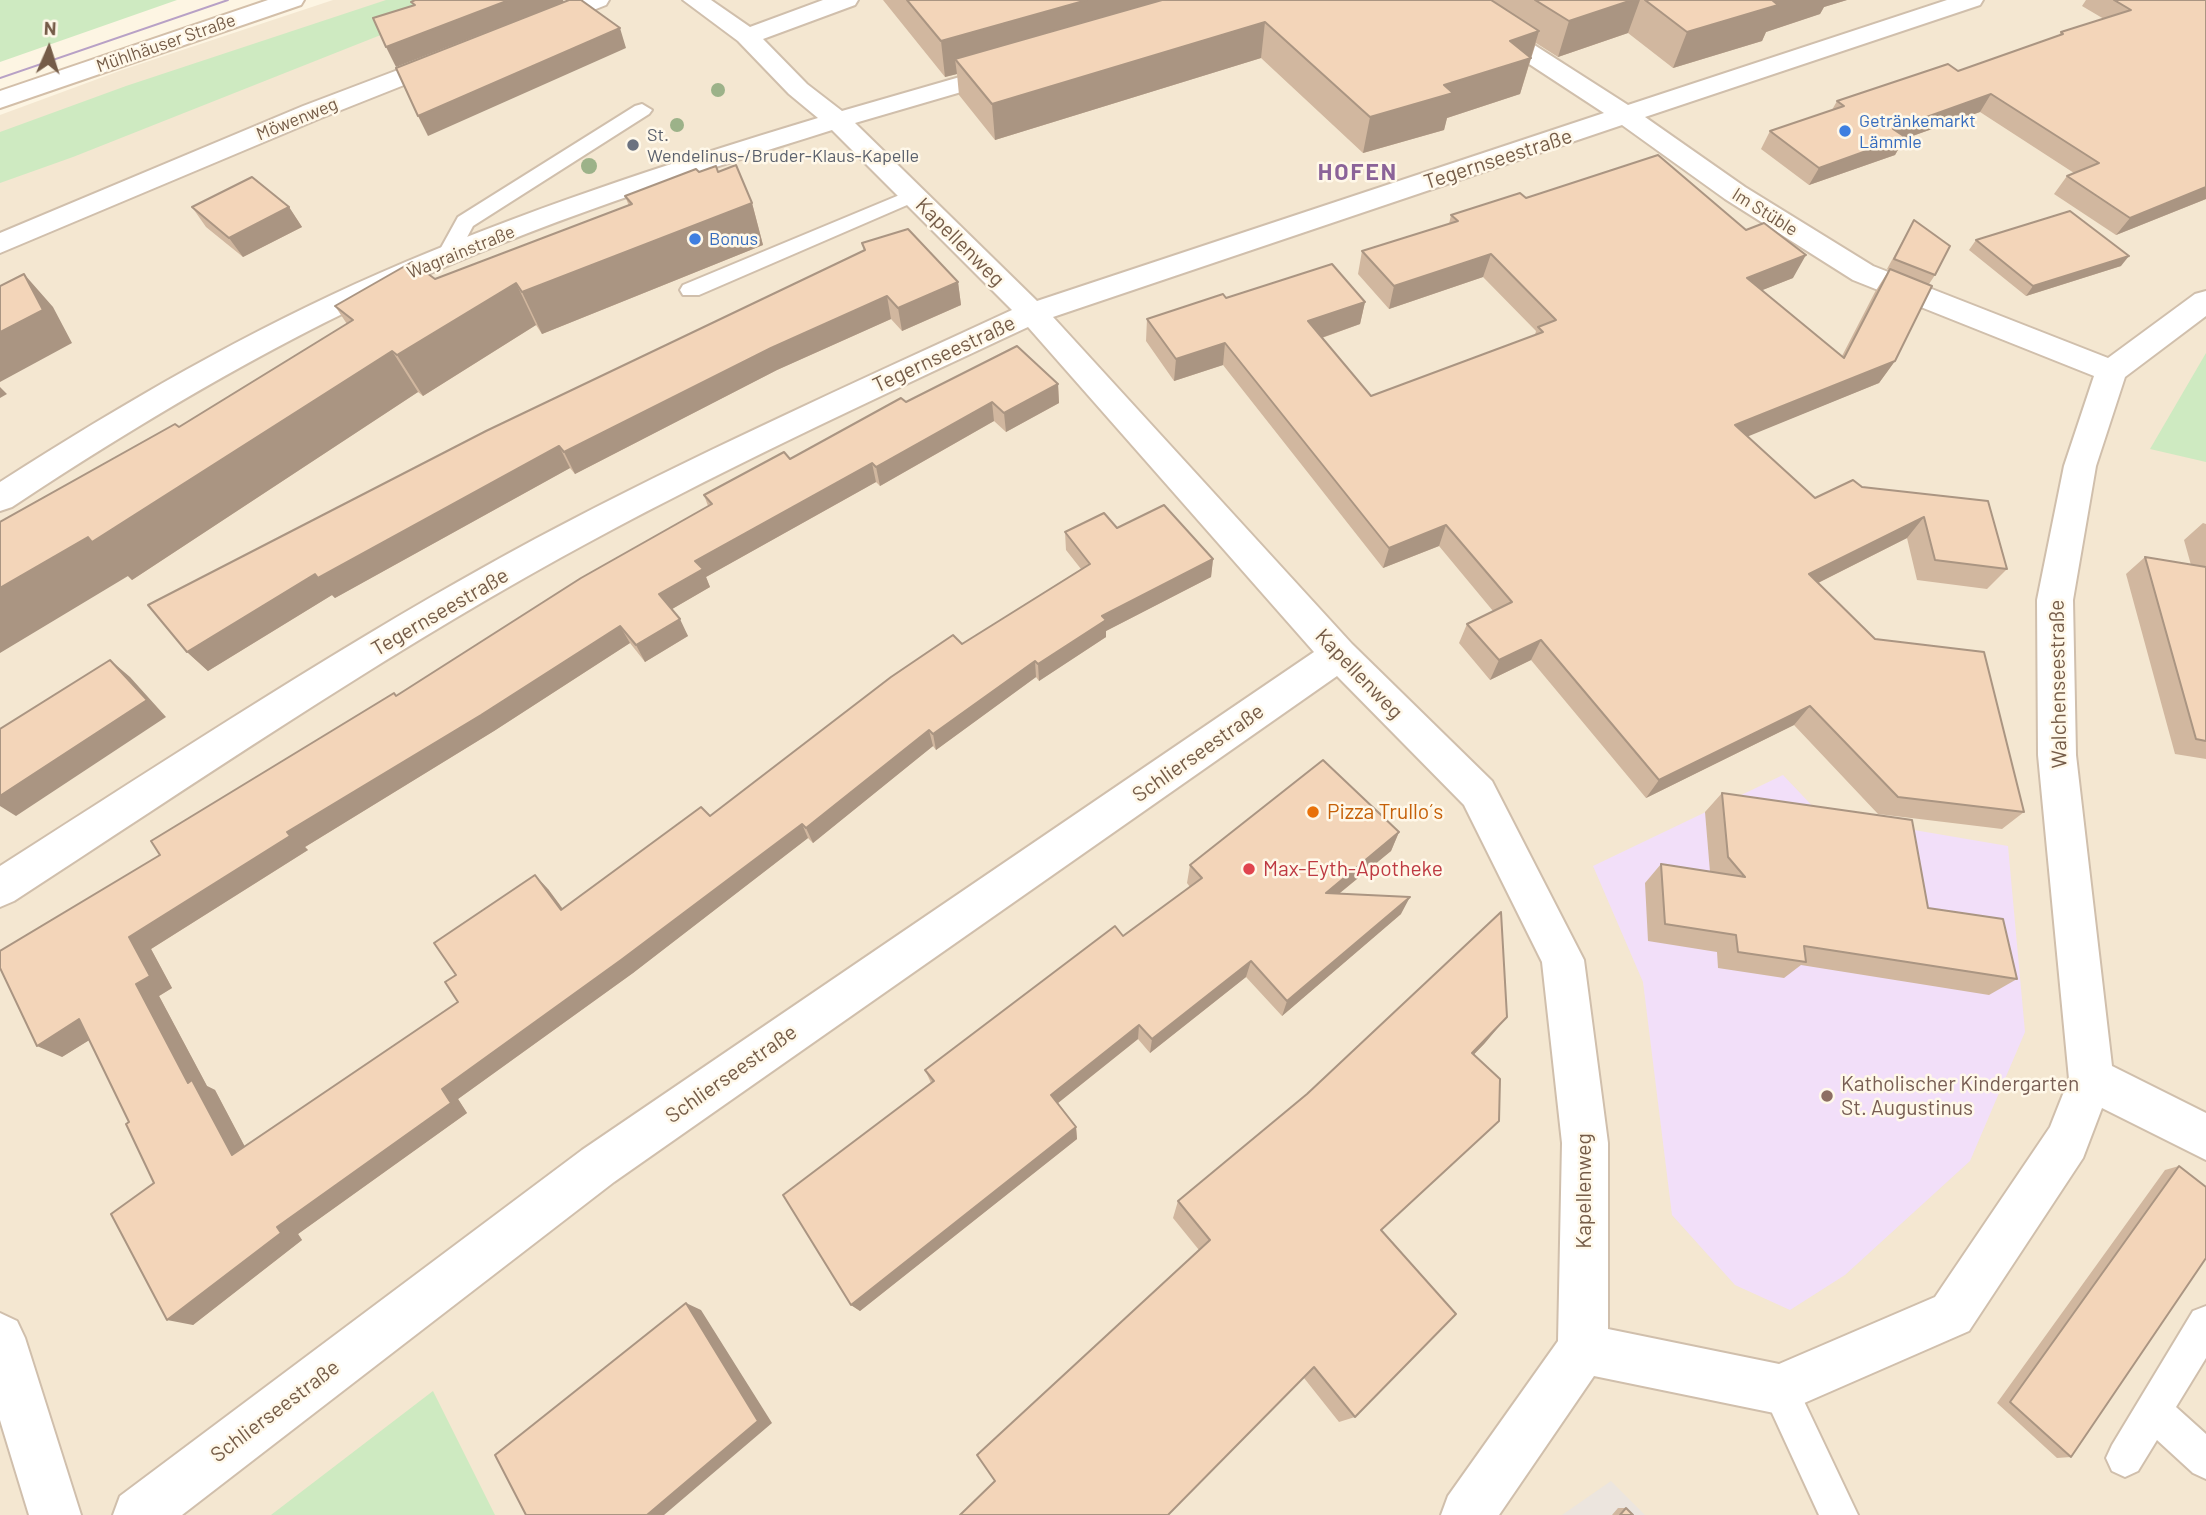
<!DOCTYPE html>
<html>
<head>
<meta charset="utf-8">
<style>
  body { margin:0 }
  #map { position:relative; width:2206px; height:1515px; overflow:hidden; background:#fdf5e3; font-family:Barlow,sans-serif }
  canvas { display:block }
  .north { position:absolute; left:14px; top:14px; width:70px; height:70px; -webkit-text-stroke:5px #fff8e9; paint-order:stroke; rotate:3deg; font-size:19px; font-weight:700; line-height:28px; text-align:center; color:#755c48 }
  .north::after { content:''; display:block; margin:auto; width:24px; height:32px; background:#755c48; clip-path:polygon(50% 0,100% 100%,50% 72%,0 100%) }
</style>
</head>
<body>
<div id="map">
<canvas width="2206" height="1515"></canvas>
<div class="north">N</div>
</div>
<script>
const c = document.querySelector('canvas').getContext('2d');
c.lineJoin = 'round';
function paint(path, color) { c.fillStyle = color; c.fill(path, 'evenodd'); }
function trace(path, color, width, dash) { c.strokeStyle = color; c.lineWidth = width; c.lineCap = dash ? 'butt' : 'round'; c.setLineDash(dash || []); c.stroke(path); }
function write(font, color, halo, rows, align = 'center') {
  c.font = font + ' Barlow,sans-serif'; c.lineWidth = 5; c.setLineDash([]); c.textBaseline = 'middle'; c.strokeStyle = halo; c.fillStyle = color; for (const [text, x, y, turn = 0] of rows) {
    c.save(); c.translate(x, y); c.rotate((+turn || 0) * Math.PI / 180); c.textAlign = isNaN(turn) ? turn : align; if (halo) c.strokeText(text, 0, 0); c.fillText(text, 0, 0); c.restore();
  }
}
paint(new Path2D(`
  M333,0H2206V1515H0V115L122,70Z`), '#f4e7d1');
paint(new Path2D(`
  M1611,1481L1645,1515H1562Z`), '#ece5de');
paint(new Path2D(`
  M1783,775L1820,814L2008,846L2025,1032L1970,1161L1845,1275L1790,1310L1735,1285L1672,1215L1643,982L1593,866Z`), '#f2dff9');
paint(new Path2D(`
  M0,0H177L0,62Z
  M386,0H469L73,157L0,183V132L126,86Z
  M2206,353V462L2150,449Z
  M433,1391L495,1515H271Z`), '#ceeac1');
const lane = new Path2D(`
  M642,104L652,110L649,114L473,226L455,260H441L437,255L458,217L635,106Z
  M914,189L921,191L924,195L921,199L699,295H683L680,290L683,285Z
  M2206,1306V1358L2176,1407L2206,1434V1479L2193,1473L2157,1440L2138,1471L2125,1477L2112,1471L2106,1458L2112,1445L2193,1311Z
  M1779,1371L1792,1376L1858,1515H1819L1761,1389L1766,1376Z`);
const street = new Path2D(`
  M575,0H609L606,5L548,28L539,30L530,28L527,23L530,18Z
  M683,0H711L750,27L823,0H858L855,5L763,39L807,84L842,111L998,66L1007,63L1016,66L1020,71L1016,76L855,123L1037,301L1604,113L1439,5L1436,0H1464L1628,105L1947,0H1983L1980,5L1645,117L1745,187L1873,266L2108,358L2195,294L2206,291V316L2125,377L2096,466L2073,600L2076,755L2112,1066L2206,1113V1160L2102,1108L2083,1158L1969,1331L1779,1414L1594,1376L1499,1515H1441L1448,1496L1558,1341L1562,1143L1542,962L1464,805L1337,676L614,1182L182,1515H113L120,1496L582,1150L1314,652L1028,327C870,401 712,474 560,558C372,662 194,784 14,901L0,907V866C176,754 351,638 535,539C691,456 852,384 1012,310L832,130C685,176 539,223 399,287C263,349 136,425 12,507L0,511V482C122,404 247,331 380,273C522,211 669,163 818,118L789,94L738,41ZM1622,125L1725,199L1853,280L2094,376L2064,466L2037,600L2038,755L2069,1079L2050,1127L1935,1297L1779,1364L1608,1329V1143L1584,960L1492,781L1352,644L1053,317Z
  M448,51L457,54L461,59L457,64L321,118L0,253V233L303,106Z
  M0,1313L17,1321L25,1338L81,1515H29L0,1420Z`);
const secondary = new Path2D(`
  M268,0H304L301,5L0,108V91Z`);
trace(lane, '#d0bfac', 4);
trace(street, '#d0bfac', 4);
trace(secondary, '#d3bfa9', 4);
paint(lane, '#fff');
paint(street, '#fff');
paint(secondary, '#fff');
trace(new Path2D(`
  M0,78L228,0`), '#b8a1c6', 2);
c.fillStyle = '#9cb289';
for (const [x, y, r] of [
  [718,90,7],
  [677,125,7],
  [589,166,8]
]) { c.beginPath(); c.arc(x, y, r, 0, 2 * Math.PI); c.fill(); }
paint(new Path2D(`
  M883,0H1847L1824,7L1820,14L1766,32L1762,41L1673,68L1628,33L1558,57L1536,43L1520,94L1447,118L1444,130L1363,153L1261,58L995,140L959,95L957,74L945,77Z
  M2086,0H2206V199L2116,235L2054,194L2067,176L2074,173L1980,112L1904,139L1895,155L1809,185L1761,149L1770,131L1832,110L1837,101L1958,71L2059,35L2061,32L2104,19L2082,6Z
  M699,172H718L752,203L763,245L542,334L536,325L423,396L418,392L132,580L128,576L179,427L347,324L335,306L435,279L629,206L625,196Z
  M1526,198L1793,278L1762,290L1842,356L1875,292L1889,270L1887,269L1914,220L1935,275L1929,284L1895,361L1879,383L1747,436L1815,498L1862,487L1988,501L2007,569L1987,589L1917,580L1907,538L1818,583L2024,812L2002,829L1878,814L1794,725L1646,798L1531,660L1490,680L1459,643L1467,624L1493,611L1439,546L1383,568L1223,365L1174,381L1146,341L1147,319L1226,298L1365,302L1360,324L1322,338L1371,396L1535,335L1536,331L1483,277L1389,309L1358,274L1362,251L1449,224L1451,215Z
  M192,207H289L302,227L243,257L206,227Z
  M1976,240L2121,266L2026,296L1969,250Z
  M862,243L958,282L961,305L902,331L891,319L777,370L575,474L570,468L335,598L332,595L208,671L187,652L864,250Z
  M1058,384L1059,403L1006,432L994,421L880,486L876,482L706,577L710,587L672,609L688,636L645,662L630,643L494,731L305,847L308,850L151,949L172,988L159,996L207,1086L215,1090L245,1147L458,1002L456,975L548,889L563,909L710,816L962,644L1081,569L1066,550L1065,532L1117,528L1213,559L1211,577L1106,631V637L1039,681L1036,677L936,750L933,746L813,843L808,838L633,973L458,1099L467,1113L298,1234L302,1240L193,1325L154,1183L129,1122L89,1040L62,1057L160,855L396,696L708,506L704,495L790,459L906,402Z
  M2203,523L2206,524V759L2175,754L2126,574L2145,557L2191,565L2184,540Z
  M1722,793L1928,908L2017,979L1989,995L1801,965L1784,978L1718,968L1717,952L1648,941L1645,883L1661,864L1710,872L1705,812Z
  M1399,832L1391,851L1340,893L1401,914L1282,1016L1246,977L1150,1053L1138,1039L1058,1103L1076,1127L1077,1139L860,1311L851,1305L931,1083L925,1070L1123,936L1190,887L1187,883L1190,865Z
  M1485,1043L1474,1054L1381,1230L1355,1417L1339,1422L1304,1378L995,1481L1199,1250L1173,1218L1178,1201Z
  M2179,1166L2071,1457L2057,1458L1997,1403L2165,1170Z
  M1618,1508H1626L1633,1515H1612Z`), '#d1b79f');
paint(new Path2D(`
  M509,0H563L564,2L396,67L386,47Z
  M1087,0H1212L955,59L957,74L945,77L941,41Z
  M1632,0H1640L1628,33L1558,57L1569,21Z
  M1771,0H1847L1824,7L1820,14L1766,32L1762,41L1673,68L1687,32Z
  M1265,22L1261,58L995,140L992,104Z
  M620,28L626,48L428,136L418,116Z
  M1539,31L1520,94L1447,118L1444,130L1363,153L1370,117L1444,85L1510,41Z
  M1991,94L1980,112L1904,139L1895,155L1809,185L1819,168L1893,129Z
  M2206,187V199L2116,235L2130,218Z
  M752,203L763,245L542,334L522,292Z
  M289,207L302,227L243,257L229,238Z
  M1491,254L1483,277L1389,309L1394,286Z
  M1806,255L1793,278L1735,301L1747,278Z
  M2129,256L2121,266L2026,296L2033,286Z
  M24,274L53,307L72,343L0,382V332Z
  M958,282L961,305L902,331L898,308Z
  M516,283L536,325L423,396L397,355Z
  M887,296L891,319L777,370L575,474L564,452L771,348Z
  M1365,302L1360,324L1304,344L1308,321Z
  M1225,343L1223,365L1174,381L1176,359Z
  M392,351L418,392L132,580L128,576L0,653V588Z
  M1895,361L1879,383L1722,447L1735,425Z
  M1058,384L1059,403L1006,432L1004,413Z
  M0,387L7,394L0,398Z
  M992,402L994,421L880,486L876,467Z
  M559,446L570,468L335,598L332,595L208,671L187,652L315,574Z
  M872,463L876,482L706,577L710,587L667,612L659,594L695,561Z
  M1924,517L1907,538L1794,595L1809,574Z
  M1446,525L1439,546L1383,568L1389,548Z
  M1213,559L1211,577L1106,631V637L1039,681L1038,664L1102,616Z
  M680,619L688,636L645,662L636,645Z
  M620,626L630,643L494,731L305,847L308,850L151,949L172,988L159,996L207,1086L215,1090L254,1164L232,1155L188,1083L136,984L129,937L287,832Z
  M1541,640L1531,660L1490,680L1499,660Z
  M110,660L130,677L166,717L16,816L0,806V796Z
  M1035,661L1036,677L936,750L933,734Z
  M1810,706L1794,725L1646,798L1659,780Z
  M929,730L933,746L813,843L806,828Z
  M802,824L808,838L633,973L458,1099L467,1113L298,1234L302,1240L193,1325L167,1320L277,1227L442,1089Z
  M1399,832L1391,851L1319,910L1326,893Z
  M535,875L548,889L573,923L561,910Z
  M1410,897L1401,914L1282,1016L1287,1001Z
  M1251,961L1246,977L1150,1053L1152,1039Z
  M1507,1017L1485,1043L1452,1077L1472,1053Z
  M79,1019L104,1031L62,1057L37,1046Z
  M1139,1025L1138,1039L1053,1107L1051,1095Z
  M1076,1127L1077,1139L860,1311L851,1305Z
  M686,1303L701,1310L772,1423L664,1515H647Z`), '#aa9582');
const building = new Path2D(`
  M415,0H509L386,47L373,18L415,5L411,2Z
  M569,0H581L620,28L418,116L396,68Z
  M907,0H1087L941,41Z
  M1162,0H1491L1539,31L1510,41L1531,58L1444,85L1453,93L1370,117L1265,22L992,104L955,59Z
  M1535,0H1632L1569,21Z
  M1645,0H1772L1778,5L1687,32Z
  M2114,0H2206V187L2130,218L2067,176L2099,163L1991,94L1893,129L1905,137L1819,168L1770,131L1844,106L1837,101L1948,64L1958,71L2063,34L2061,32L2131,10Z
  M1658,155L1746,230L1764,223L1806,255L1747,278L1844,358L1890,269L1932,286L1895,361L1735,425L1815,498L1853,480L1862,487L1988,501L2007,569L1935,560L1924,517L1809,574L1875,639L1984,652L2024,812L1898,797L1810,706L1659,780L1541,640L1499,660L1467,624L1512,602L1446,525L1389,548L1225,343L1176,359L1147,319L1223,294L1226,298L1332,264L1365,302L1308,321L1371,396L1543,332L1538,327L1556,320L1491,254L1394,286L1362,251L1458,221L1451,215L1520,193L1526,198Z
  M736,165L752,203L522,292L516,283L397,355L392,351L92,542L88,537L0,588V522L175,424L179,427L353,320L335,306L412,262L435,279L632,204L625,196L696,169L699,172L716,166L718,172Z
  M252,177L289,207L229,238L192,207Z
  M2070,211L2129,256L2033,286L1976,240Z
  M1914,220L1950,246L1935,275L1894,259Z
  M908,229L958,282L898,308L887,296L771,348L564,452L559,446L318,578L315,574L187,652L148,605L486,431L865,250L862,243Z
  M24,274L43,310L0,332V286Z
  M1017,346L1058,384L1004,413L992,402L876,467L872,463L695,561L703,569L659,594L680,619L636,645L620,626L481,715L287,832L290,836L129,937L150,976L136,984L188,1083L192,1080L232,1155L458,1002L445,982L456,975L434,943L535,875L561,910L701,807L710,816L891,677L953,635L962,644L1090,564L1065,532L1104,513L1117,528L1164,505L1213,559L1102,616L1106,620L1038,664L1035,661L933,734L929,730L806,828L802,824L621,960L442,1089L451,1103L277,1227L281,1233L167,1320L111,1214L154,1183L126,1124L129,1122L79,1019L37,1046L0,968V951L160,855L151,841L394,693L396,696L581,578L712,504L704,495L784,452L790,459L901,398L906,402Z
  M2145,557L2206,567V741L2196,739Z
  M110,660L147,700L0,796V729Z
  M1323,760L1399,832L1326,893L1410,897L1287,1001L1251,961L1152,1039L1139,1025L1051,1095L1076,1127L851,1305L783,1195L934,1081L925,1070L1115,926L1123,936L1202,878L1190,865Z
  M1722,793L1912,820L1928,908L2003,919L2017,979L1804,946L1806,962L1738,952L1736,935L1665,924L1661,864L1745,877L1728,857Z
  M1501,912L1507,1017L1472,1053L1500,1079L1499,1121L1381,1230L1456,1314L1355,1417L1314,1367L1168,1515H960L995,1481L977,1455L1210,1240L1178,1201L1307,1094Z
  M2179,1166L2206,1187V1258L2071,1457L2010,1402Z
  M686,1303L758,1421L647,1515H526L495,1455Z
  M1626,1508L1633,1515H1620Z`);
paint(building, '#f3d5b9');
trace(building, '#aa9582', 2);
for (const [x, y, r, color] of [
  [1845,131,7,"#3f7fe0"],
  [633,145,7,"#6b7280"],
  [695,239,7,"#3f7fe0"],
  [1313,812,7,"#e8710a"],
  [1249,869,7,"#e0444e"],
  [1827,1096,7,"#8d6e63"]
]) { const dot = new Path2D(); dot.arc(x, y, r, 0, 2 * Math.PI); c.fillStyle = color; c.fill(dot); trace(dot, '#fff8e9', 2.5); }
write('18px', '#755c48', '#fff8e9', [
  ["Mühlhäuser Straße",166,43,-19],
  ["Möwenweg",297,119,-22],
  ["Im Stüble",1765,212,32],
  ["Wagrainstraße",461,252,-22]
]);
write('18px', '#366cbe', '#fff8e9', [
  ["Getränkemarkt",1859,121],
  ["Lämmle",1859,142],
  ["Bonus",709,239]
], 'left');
write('18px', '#5b616d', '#fff8e9', [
  ["St.",647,135],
  ["Wendelinus-/Bruder-Klaus-Kapelle",647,156]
], 'left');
write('21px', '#755c48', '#fff8e9', [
  ["Tegernseestraße",1498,159,-18],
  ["Kapellenweg",960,242,45],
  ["Tegernseestraße",944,354,-25],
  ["Tegernseestraße",440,612,-30],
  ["Kapellenweg",1359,674,46],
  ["Walchenseestraße",2058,684,-91],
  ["Schlierseestraße",1198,753,-35],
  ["Schlierseestraße",731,1074,-35],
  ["Kapellenweg",1584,1191,-90],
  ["Schlierseestraße",275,1411,-37]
]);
write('21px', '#c56008', '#fff8e9', [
  ["Pizza Trullo´s",1327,812]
], 'left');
write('21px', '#be3a42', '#fff8e9', [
  ["Max-Eyth-Apotheke",1263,869]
], 'left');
write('21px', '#785e54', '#fff8e9', [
  ["Katholischer Kindergarten",1841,1084],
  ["St. Augustinus",1841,1108]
], 'left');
c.letterSpacing = '2px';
write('bold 23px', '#8b6399', '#fff8e9', [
  ["HOFEN",1358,172]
]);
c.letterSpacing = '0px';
</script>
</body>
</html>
